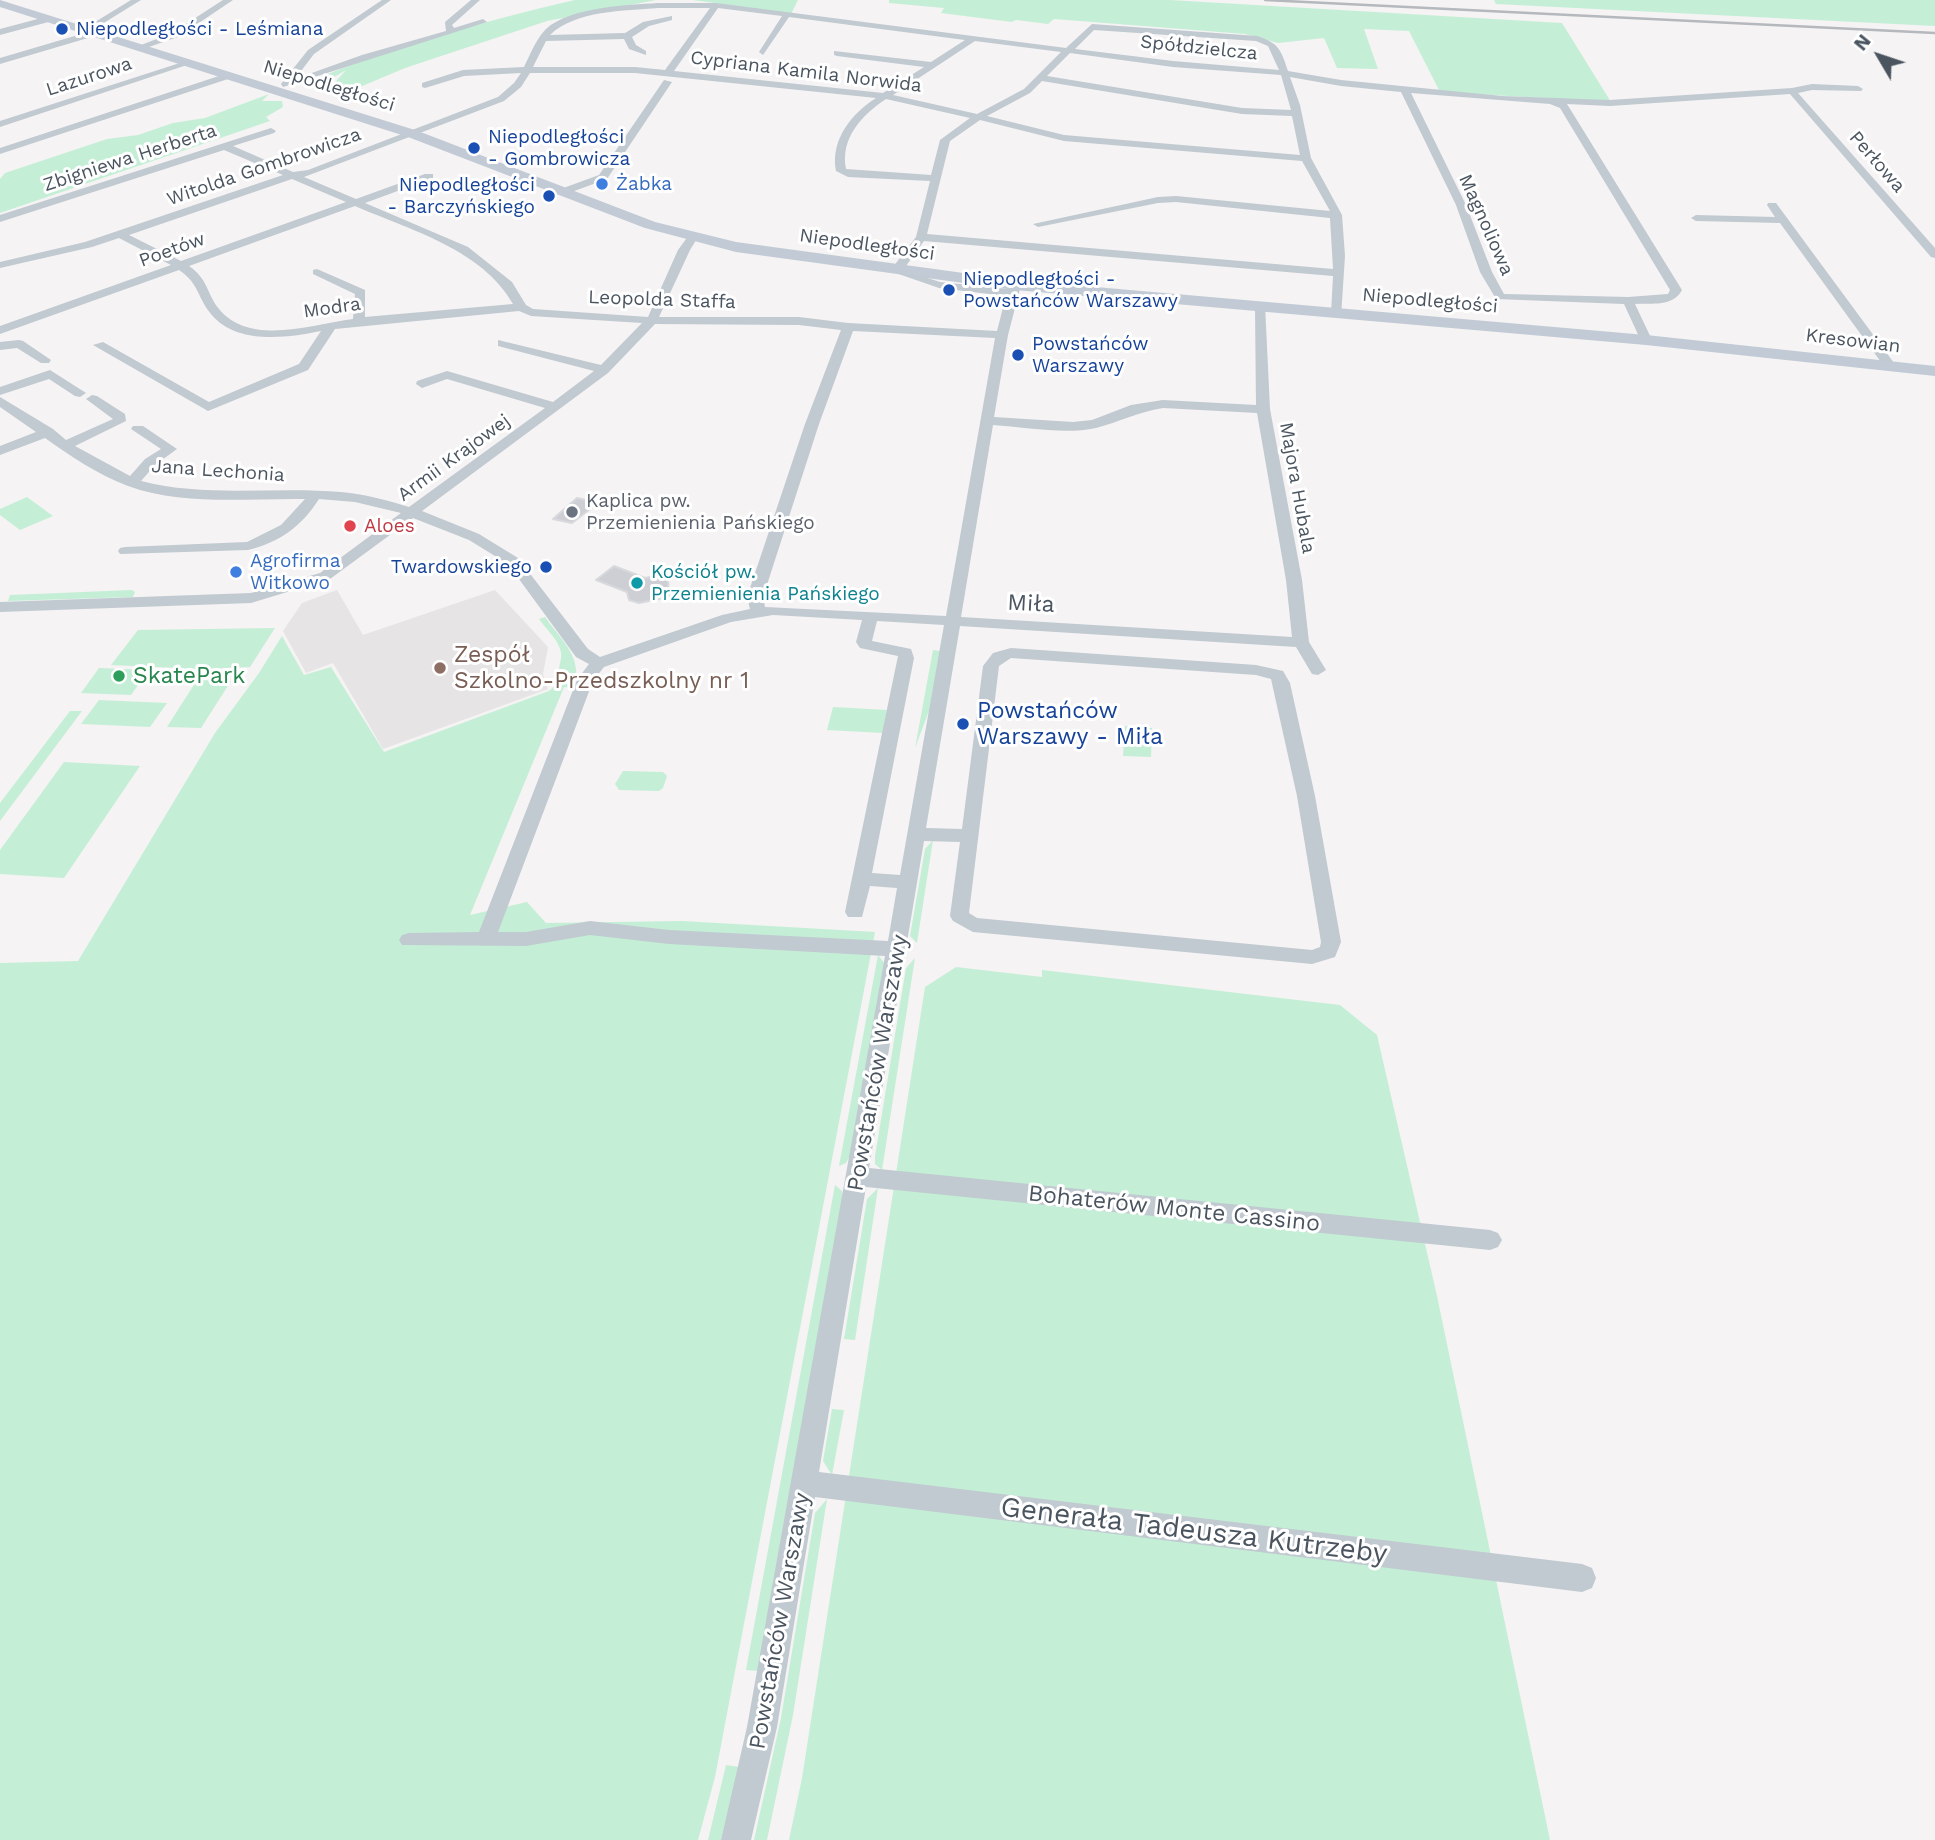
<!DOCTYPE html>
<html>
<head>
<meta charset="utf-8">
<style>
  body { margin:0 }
  #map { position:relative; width:1935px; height:1840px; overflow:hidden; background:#f5f3f3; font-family:"Work Sans",sans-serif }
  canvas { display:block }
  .north { position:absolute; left:1844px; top:21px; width:70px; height:70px; -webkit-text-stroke:5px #fff; paint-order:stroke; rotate:309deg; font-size:19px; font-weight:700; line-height:28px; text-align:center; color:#4b5560 }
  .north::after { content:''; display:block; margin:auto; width:24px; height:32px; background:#4b5560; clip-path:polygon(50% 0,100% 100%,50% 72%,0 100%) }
</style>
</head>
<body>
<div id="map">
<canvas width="1935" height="1840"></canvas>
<div class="north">N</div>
</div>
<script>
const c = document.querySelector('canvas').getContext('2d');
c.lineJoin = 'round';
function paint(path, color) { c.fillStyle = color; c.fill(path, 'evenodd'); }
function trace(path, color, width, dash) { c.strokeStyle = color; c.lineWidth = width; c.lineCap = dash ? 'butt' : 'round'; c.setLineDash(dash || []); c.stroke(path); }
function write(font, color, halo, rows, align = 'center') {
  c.font = font + ' "Work Sans",sans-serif'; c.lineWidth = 6; c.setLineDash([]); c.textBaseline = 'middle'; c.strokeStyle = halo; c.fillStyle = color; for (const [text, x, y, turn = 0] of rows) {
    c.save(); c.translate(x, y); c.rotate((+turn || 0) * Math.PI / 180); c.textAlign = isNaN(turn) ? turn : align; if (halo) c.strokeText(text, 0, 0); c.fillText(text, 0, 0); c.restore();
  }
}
paint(new Path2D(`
  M337,590L363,635L495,590L548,647L543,674L548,689L383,749L333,663L306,673L283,631L302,603Z`), '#e6e4e5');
paint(new Path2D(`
  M575,0H656L547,21L405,68L348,92L337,93L329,89L346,70L324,83H305C392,47 484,21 575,0Z
  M693,0H798L791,14Z
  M889,0H1170L1562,23L1611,102L1440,92L1409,31L1364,29L1378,69L1337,68L1324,38L1278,43L1245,34L1054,19L1048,24L1016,20L1012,22L941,13L944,8L889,3Z
  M1494,0H1935V26L1496,4Z
  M269,94L262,101H282L283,107L266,117L270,121L0,213V179L5,173L107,139L138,135L173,123L205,118Z
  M27,497L53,516L20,530L0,515V509Z
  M132,590L135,592L133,597L8,601L10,595Z
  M545,617C561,640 585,659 573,688L564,687L470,915L527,902L546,923L682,921L875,932L715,1777L698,1840H0V963L78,961L215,733L259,673L282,636L304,675L331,667L384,752L549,691L561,680C556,667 562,664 561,653C560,641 545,628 539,619Z
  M275,628L250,667L200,669L111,665L138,630Z
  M933,650L940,651L929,711L915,748Z
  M99,668L149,670L131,695L81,693Z
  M197,680L231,681L201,728L167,727Z
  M99,700L167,703L150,727L81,724Z
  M833,707L887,710L883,733L827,730Z
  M70,711H82L0,821V803Z
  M1125,726L1152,728L1151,757L1123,756Z
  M64,762L140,766L64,878L0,874V850Z
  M623,771L663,772L667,776L663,788L659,791L619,790L615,784Z
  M933,840L917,943L910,936L925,849Z
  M878,955L885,964L850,1156L846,1163L839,1166Z
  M915,958L882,1170L875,1164V1156L906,968Z
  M956,967L1042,977V970L1340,1005L1377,1035L1437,1296L1550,1840H789L802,1778L925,987Z
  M835,1185L842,1191L843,1197L758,1671L746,1670Z
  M878,1188L855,1340L844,1339L867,1199Z
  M832,1409L844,1410L832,1475L823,1461Z
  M827,1499L793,1715L767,1840H754L781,1718L815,1513Z
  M726,1765L739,1767L721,1840H708Z`), '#c4efd6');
const building = new Path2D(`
  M577,498L598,503L572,523L553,519Z
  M614,566L645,578L659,575L668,579L669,597L639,603L629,600L627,592L596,580Z`);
paint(building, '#cdcfd5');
trace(building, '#d7d9dd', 2);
paint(new Path2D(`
  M131,0H141L89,32L82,30Z
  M223,0H233L178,37L140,50L136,47L172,33Z
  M382,0H391L314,54L295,79L362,55L446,31L445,22L471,0H480L452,25L454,28L483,19L487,22L283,87L281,84L308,50Z
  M658,3H716L1066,48L1092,24L1257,36C1279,43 1281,50 1288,71L1341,80L1502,96L1610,100L1792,88L1812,84L1858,86L1863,89L1861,91L1812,90L1798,93L1935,248V258L1931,257L1790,94L1610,106L1567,104L1682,290C1673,307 1652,303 1635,304L1652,340L1642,343L1624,304L1496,299L1480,272L1456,205L1401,92L1341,86L1290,77L1300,105L1311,158L1342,215L1345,256L1341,317L1331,314L1333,276L924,241L903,270L940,282L1008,289L1011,283L1021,285L1008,335L994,417L1073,422L1092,420L1131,405L1163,400L1256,405L1255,308L1265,305L1270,409L1302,580L1309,642L1326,670L1318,675L1312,674L1296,647L960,626L926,828L962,829L983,666L993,653L1011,648L1256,665L1283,671L1290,683L1315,796L1341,942L1335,957L1312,964L973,932L953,921L950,916L960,842L924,841L869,1168L1490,1230L1498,1233L1502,1240L1498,1247L1490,1250L866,1187L819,1472L1582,1564L1592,1568L1596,1578L1592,1588L1582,1592L815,1497L777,1727L751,1840H721L747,1727L885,956L669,944L590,935L526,946L402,945L399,940L402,935L409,933L479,932L577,680L589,664L576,657L508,564L469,540L413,518L330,579L251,603L0,612V602L251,593L320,573L401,513L355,502L319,499C301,527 280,542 248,550L120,554L118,551L120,548L125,547L247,542L281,525L305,499C247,498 183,506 128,486C99,475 70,456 45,438L0,455V446L36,432L0,407V397L53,429L66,440L113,419L86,399L92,395L97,396L125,414L126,421L75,446L130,476L145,459L161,449L131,429L133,426H143L177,449L155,465L141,481C207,498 274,486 341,492C364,494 387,500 409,507L545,408L447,379L422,388L416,384L417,381L447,371L553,402L594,371L498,346V340L601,365L642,323L531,316L519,311L335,329L308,370L208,411L93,345L103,342L209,402L299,364L321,331C287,338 236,345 211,314C197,297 199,283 179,270L0,334V326L171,265L119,238L92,247L0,268V262L85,242L283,175L224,150L0,222V215L271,128L276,131L274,133L233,146L293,172L308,170L498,97L514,83L521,73L464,76L425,88L422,87V83L463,70L524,67C530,55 536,39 546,29C570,7 627,5 658,3ZM658,8H710L665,70L635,67H533L546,41L624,39L629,49L646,55V51L636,45L632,37L649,26L672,20V16L643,22L625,33L550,35C576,10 624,11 658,8ZM718,8L782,16L759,52L763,55L789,17L965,40L931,62L834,51V55L837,56L924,67L883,93L674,71ZM1094,30L1256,41L1268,46L1279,70L1173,61L1075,49ZM975,41L1061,52L1024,89L977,114L893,95ZM1070,53L1173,67L1281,75L1291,110L1242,108L1047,76ZM530,73H635L876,98C852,113 830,140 836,171L848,177L930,181L916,237L890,271L939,288L1006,296L997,331L848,323L799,317H659L690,250L698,237L693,234L689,235L678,250L648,317L533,309L526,305L512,282L468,247L365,203L433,178V174H425L356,199L304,177L504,101L521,87ZM1042,81L1242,114L1292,116L1300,155L1064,135L987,116L1030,93ZM1411,93L1550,104L1560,108L1670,290L1668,294L1628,297L1504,294L1492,272L1466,205ZM886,99L970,118L940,140L931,175L846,169C840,138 862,115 886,99ZM980,120L1064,141L1302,161L1330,211L1176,196L1158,197L1033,224L1038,227L1158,203L1176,202L1330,218L1333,269L927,234L950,141ZM292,179L346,202L181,261L129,235ZM355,206C410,230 482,249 513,304L365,317V290L317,269L313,270V274L355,294L353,319C314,324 250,347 219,309C206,293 209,280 189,266ZM655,324L799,325L841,330L805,424L747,597L750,609L722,615L600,657L588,649L518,558L479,534L422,511L608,373ZM853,331L995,338L946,616L765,607L763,597L819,424ZM1163,408L1257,413L1286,580L1292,637L961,617L993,425C1026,427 1064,435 1096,428C1119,422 1138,412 1163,408ZM773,615L862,620L856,642L860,648L898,656L845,912L848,917H862L870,886L897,888L888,941L669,930L590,921L526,932H498L593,681L604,667L731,622ZM877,621L944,625L900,875L872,873L914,658L911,649L872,641ZM1011,658L1256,675L1271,679L1297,796L1321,942L1320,947L1312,950L977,918L969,913L999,666Z
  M49,16L52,21L0,35V29Z
  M95,30L98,35L0,64V58Z
  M186,61L193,63L0,127V121Z
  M228,73L231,74V78L0,154V148Z
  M664,80L672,82L607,179L566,194H558V190L599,175Z
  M1768,203H1776L1894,363V369H1886L1780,223L1696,221L1691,218L1696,215L1775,217L1767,205Z
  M19,340L23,341L51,360L49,363H41L17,348L0,350V342Z
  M50,370L86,393L80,397L75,396L49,379L0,395V387Z`), '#c1c9d1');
paint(new Path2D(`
  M0,0L418,131L655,222L736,242L1015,280L1646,335L1935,366V376L1646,345L1015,290L736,252L645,228L408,137L0,7Z`), '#c1cad5');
trace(new Path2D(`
  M1265,0L1935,33`), '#b5b8bc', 2.5);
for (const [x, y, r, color] of [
  [62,29,7,"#1a4fb4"],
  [474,148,7,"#1a4fb4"],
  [602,184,7,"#3f7fe0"],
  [549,196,7,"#1a4fb4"],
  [949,290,7,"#1a4fb4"],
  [1018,355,7,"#1a4fb4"],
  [572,512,7,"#6b7280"],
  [350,526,7,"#e0444e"],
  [546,567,7,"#1a4fb4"],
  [236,572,7,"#3f7fe0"],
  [637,583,7,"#0f9aa8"],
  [440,668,7,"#8d6e63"],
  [119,676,7,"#2e9e5b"],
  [963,724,7,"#1a4fb4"]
]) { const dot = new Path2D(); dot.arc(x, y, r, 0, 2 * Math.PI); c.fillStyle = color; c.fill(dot); trace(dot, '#fff', 2.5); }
write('19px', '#164399', '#fff', [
  ["Niepodległości - Leśmiana",76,29],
  ["Niepodległości",488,137],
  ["- Gombrowicza",488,159],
  ["Niepodległości",535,185,"right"],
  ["- Barczyńskiego",535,207,"right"],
  ["Niepodległości -",963,279],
  ["Powstańców Warszawy",963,301],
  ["Powstańców",1032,344],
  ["Warszawy",1032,366],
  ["Twardowskiego",532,567,"right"]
], 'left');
write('19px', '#4b5560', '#fff', [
  ["Spółdzielcza",1199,48,6],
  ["Cypriana Kamila Norwida",806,72,7],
  ["Lazurowa",89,77,-18],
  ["Niepodległości",329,86,17],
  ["Zbigniewa Herberta",130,158,-18],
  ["Perłowa",1877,162,49],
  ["Witolda Gombrowicza",264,167,-19],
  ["Magnoliowa",1486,225,66],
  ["Niepodległości",867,245,8],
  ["Poetów",172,250,-20],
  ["Leopolda Staffa",662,300,2],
  ["Niepodległości",1430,301,5],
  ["Modra",332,308,-8],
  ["Kresowian",1853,341,7],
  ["Armii Krajowej",454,458,-36],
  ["Jana Lechonia",218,471,4],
  ["Majora Hubala",1297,488,80]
]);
write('19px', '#366cbe', '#fff', [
  ["Żabka",616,184],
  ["Agrofirma",250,561],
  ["Witkowo",250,583]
], 'left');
write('19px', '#5b616d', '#fff', [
  ["Kaplica pw.",586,501],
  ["Przemienienia Pańskiego",586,523]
], 'left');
write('19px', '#be3a42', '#fff', [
  ["Aloes",364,526]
], 'left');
write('19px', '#0d838f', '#fff', [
  ["Kościół pw.",651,572],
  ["Przemienienia Pańskiego",651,594]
], 'left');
write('23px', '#4b5560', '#fff', [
  ["Miła",1031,604,3],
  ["Powstańców Warszawy",878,1063,-80],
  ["Bohaterów Monte Cassino",1174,1209,6],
  ["Powstańców Warszawy",780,1621,-80]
]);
write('23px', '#785e54', '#fff', [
  ["Zespół",454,655],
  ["Szkolno-Przedszkolny nr 1",454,681]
], 'left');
write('23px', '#27864d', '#fff', [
  ["SkatePark",133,676]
], 'left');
write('23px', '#164399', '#fff', [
  ["Powstańców",977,711],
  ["Warszawy - Miła",977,737]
], 'left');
write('28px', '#4b5560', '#fff', [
  ["Generała Tadeusza Kutrzeby",1194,1531,7]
]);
</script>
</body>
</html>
